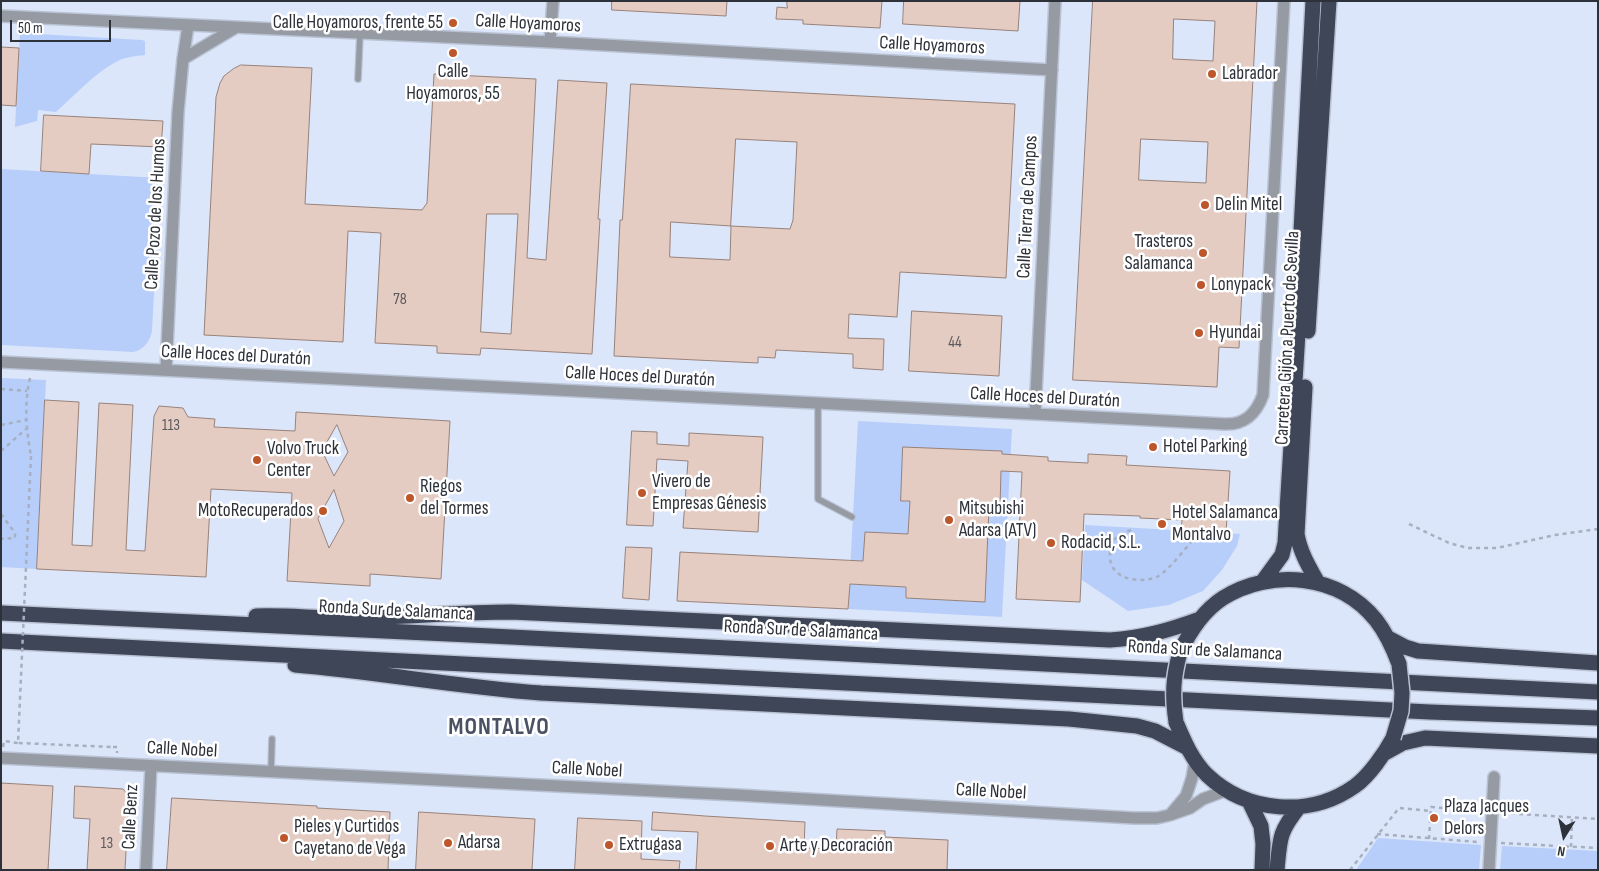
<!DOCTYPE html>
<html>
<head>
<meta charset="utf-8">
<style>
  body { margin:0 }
  #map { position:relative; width:1599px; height:871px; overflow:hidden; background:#dce6fa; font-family:"Sofia Sans Condensed",sans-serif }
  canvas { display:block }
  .frame { position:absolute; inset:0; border:2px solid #2d3139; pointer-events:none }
  .north { position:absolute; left:1539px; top:811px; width:50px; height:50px; -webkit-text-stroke:4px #fff; paint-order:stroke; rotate:190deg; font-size:14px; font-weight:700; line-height:20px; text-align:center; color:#2d3139 }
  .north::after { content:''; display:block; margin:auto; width:18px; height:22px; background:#2d3139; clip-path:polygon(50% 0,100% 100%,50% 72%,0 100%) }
  .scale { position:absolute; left:10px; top:20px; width:101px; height:22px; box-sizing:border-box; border:2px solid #2d3139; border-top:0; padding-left:6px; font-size:15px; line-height:18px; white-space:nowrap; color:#2d3139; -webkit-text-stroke:4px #fff; paint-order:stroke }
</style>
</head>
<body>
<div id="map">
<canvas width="1599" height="871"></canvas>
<div class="frame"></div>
<div class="north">N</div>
<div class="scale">50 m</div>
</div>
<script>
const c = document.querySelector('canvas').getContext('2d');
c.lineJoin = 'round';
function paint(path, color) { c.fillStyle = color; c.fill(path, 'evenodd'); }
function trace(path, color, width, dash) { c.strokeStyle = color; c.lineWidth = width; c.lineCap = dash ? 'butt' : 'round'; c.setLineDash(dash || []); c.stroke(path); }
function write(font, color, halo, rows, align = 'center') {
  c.font = font + ' "Sofia Sans Condensed",sans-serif'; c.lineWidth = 5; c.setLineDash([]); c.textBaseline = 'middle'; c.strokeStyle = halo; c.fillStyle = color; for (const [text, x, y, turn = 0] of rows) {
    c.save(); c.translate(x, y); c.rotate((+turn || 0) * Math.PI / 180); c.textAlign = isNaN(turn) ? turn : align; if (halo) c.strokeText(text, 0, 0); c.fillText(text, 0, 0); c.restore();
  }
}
paint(new Path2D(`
  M20,33L142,40L145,41V55C135,56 124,57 114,63C93,75 75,95 56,112L38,110L37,121L15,127Z
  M1,169L160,178L152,331C150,341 144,350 133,352L1,345Z
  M1,378L46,380L37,569L1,567Z
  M858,421L1012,429L1002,617L848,609Z
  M1085,525L1226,533L1240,534L1237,546L1222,570L1203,591L1169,605L1128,611L1082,580Z
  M1378,838L1481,845L1479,870H1356Z
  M1502,846L1598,851V870H1500Z`), '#b7cefa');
const building = new Path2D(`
  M612,1H727L726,16L612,10Z
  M787,1H882L880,28L803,24V20L776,19L777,7L787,8Z
  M904,1H1020L1018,31L903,24Z
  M1093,1H1257L1239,348L1219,347L1217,387L1073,380ZM1174,19L1215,21L1213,61L1173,59ZM1141,139L1208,142L1206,183L1139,180Z
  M1,47L19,48L16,106L1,105Z
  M241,65L312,68L305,204L422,210L427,203L434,74L536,79L527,258L546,260L558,80L607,83L598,219H600L592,354L481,348L480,355L437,353V346L375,343L381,233L348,231L343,342L204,335L216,97L220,83L224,76L233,69ZM487,214H518L511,334L481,332Z
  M631,84L1015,104L1006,278L900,272L897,317L849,314L848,338L884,339L883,370L853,368V354L776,350L775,358L758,357V363L614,356L620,220H622ZM736,139L797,142L793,220L790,229L731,226ZM671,222L731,226L730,260L670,257Z
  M44,115L163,121L161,147L91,144L89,174L41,171Z
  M912,311L1002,316L999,376L909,371Z
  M45,400L79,402L72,545L92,546L99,403L133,405L126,550L145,551L154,416L159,406L183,408L188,417L215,419L214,427L295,431L296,412L450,421L441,579L370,574V586L287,581L292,493L211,489L206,577L37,569ZM337,425L348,452L334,476L322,451ZM334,490L344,521L329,548L318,519Z
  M632,431L657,432V444L689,446V433L763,437L758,532L683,528L688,461L657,459L653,526L627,525Z
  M903,447L1002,451V454L1048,457V461L1088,463V454L1127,456L1126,465L1230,471L1226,533L1181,530L1182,520L1140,518V516L1084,514L1080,602L1016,599L1022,472L1001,471L1000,507H989L985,602L906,598V587L850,584L848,609L677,601L680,552L863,561L865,532L908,534L910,501H901Z
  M626,547L652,548L649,600L623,598Z
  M1,783L53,786L48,870H1Z
  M75,786L123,789L129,796L125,870H87L90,819L74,818Z
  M172,798L317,806V808L390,812L388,870H167Z
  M419,812L535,819L532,870H416Z
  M653,812L705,816L805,822L804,848L836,849L837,829L885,831V837L948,840L947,870H696L698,832L652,830Z
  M578,818L642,821L641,859L680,861L679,870H575Z`);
paint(building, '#e4ccc3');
trace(building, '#98827a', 1);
const lane = new Path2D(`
  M358,79L360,34
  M818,403V499L852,517
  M271,772L272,739`);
const street = new Path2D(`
  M1,16L550,42L1052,70
  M550,42L553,1
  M183,59L235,28
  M1,362L1035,414L1224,424C1245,425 1256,414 1263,395L1284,1
  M166,370L178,112L183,59L188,26
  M1035,414L1055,1
  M1,758L737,795L1134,818H1157L1170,815L1190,808L1203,799L1227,790
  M1170,815L1186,796L1192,778L1195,760
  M146,870L151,766
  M1489,870L1494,777`);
const highway = new Path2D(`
  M1308,331L1329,1
  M1305,387L1297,534C1300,552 1309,567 1318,583
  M1263,581L1282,555L1285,543L1299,316L1298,289L1313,1
  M1,613L491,636L1598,692
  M256,616C285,615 314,618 343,618C399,618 455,612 511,612L1110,640C1143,638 1170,630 1200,619
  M1388,638L1405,647L1418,651L1598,663
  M1,641L1430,712L1598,718
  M1180,652C1190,631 1203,611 1223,598C1271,568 1339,574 1376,620C1387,634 1393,648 1399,664
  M295,665C378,672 459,687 541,693L1069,719L1137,726L1155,731L1186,747
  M1176,722C1184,741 1192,760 1207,775C1247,813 1310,818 1355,786C1369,776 1385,753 1393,738
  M1385,753L1403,743L1425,738L1598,746
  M1249,801L1261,826L1263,844L1262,870
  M1277,870C1280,838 1279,832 1299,807`);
trace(lane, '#b9c2d3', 8);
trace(street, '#b9c2d3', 14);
trace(highway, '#b9c2d3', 18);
trace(new Path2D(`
  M30,378C24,405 26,428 31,456
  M1,389L27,391
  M1,425L26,420
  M1,451L26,429
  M1,514L15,533V538L1,539
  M1409,524L1449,543L1468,548H1497L1555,535L1598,529
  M1131,530C1126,532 1120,534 1117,537C1112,541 1110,549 1110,555C1109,579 1138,584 1157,577C1169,571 1190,542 1200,532
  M3,747L4,741L18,743
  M113,747H117V753
  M1503,813L1598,819
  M1377,834L1478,842
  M1429,839L1431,807L1480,811
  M1501,843L1598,848
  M1571,847L1572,817
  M1350,870L1399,808L1431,811`), '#a7b0c0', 2.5, [4, 4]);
trace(lane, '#969aa2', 5.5);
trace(street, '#969aa2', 11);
trace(highway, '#3e4657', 15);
const highwayBridge = new Path2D(`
  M1176,722C1172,695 1173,678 1180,652
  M1393,738L1401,711L1402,693L1399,664`);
trace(highwayBridge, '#b9c2d3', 18, []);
trace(new Path2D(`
  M31,456L18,743L113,747`), '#a7b0c0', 2.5, [4, 4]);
trace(highwayBridge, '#3e4657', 15);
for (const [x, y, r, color] of [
  [453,23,5,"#bd562a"],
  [453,53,5,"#bd562a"],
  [1212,74,5,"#bd562a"],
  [1205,205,5,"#bd562a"],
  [1203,253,5,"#bd562a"],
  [1201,285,5,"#bd562a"],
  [1199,333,5,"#bd562a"],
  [1153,447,5,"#bd562a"],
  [257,460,5,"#bd562a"],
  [642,493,5,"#bd562a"],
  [410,498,5,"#bd562a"],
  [323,511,5,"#bd562a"],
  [949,520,5,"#bd562a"],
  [1162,524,5,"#bd562a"],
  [1051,543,5,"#bd562a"],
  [1434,818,5,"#bd562a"],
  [284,838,5,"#bd562a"],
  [448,843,5,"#bd562a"],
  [609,845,5,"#bd562a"],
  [770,846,5,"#bd562a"]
]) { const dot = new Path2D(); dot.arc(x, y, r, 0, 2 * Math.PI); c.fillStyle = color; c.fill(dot); trace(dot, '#fff', 2); }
write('16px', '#5b585c', null, [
  ["78",400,300],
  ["44",955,343],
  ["113",171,426],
  ["13",107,844]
]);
write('19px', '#2d3139', '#fff', [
  ["Calle Hoyamoros, frente 55",443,23,"right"],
  ["Calle",453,72,"center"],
  ["Hoyamoros, 55",453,94,"center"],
  ["Labrador",1222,74],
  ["Delin Mitel",1215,205],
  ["Trasteros",1193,242,"right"],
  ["Salamanca",1193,264,"right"],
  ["Lonypack",1211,285],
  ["Hyundai",1209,333],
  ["Hotel Parking",1163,447],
  ["Volvo Truck",267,449],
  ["Center",267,471],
  ["Vivero de",652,482],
  ["Empresas Génesis",652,504],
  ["Riegos",420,487],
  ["del Tormes",420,509],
  ["Mitsubishi",959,509],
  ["Adarsa (ATV)",959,531],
  ["MotoRecuperados",313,511,"right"],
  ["Hotel Salamanca",1172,513],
  ["Montalvo",1172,535],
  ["Rodacid, S.L.",1061,543],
  ["Plaza Jacques",1444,807],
  ["Delors",1444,829],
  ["Pieles y Curtidos",294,827],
  ["Cayetano de Vega",294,849],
  ["Adarsa",458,843],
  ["Extrugasa",619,845],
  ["Arte y Decoración",780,846]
], 'left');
write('19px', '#2d3139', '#fff', [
  ["Calle Hoyamoros",528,24,3],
  ["Calle Hoyamoros",932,46,3],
  ["Calle Tierra de Campos",1028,207,-87],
  ["Calle Pozo de los Humos",156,214,-87],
  ["Carretera Gijón a Puerto de Sevilla",1288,338,-87],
  ["Calle Hoces del Duratón",236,356,3],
  ["Calle Hoces del Duratón",640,377,3],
  ["Calle Hoces del Duratón",1045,398,3],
  ["Ronda Sur de Salamanca",396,611,3],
  ["Ronda Sur de Salamanca",801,631,3],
  ["Ronda Sur de Salamanca",1205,651,3],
  ["Calle Nobel",182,750,3],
  ["Calle Nobel",587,770,3],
  ["Calle Nobel",991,792,3],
  ["Calle Benz",131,817,-87]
]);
c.letterSpacing = '1px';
write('bold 24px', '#495162', '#fff', [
  ["MONTALVO",499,728]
]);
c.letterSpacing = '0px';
</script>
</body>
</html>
